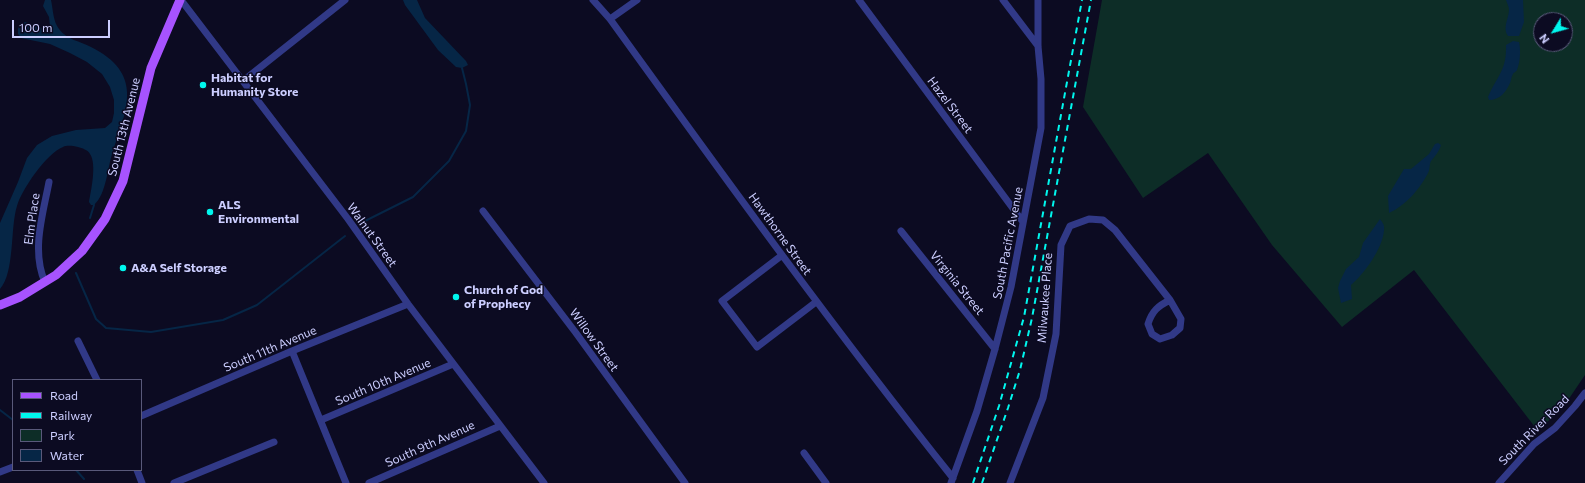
<!DOCTYPE html>
<html>
<head>
<meta charset="utf-8">
<style>
  body { margin:0 }
  #map { position:relative; width:1585px; height:483px; overflow:hidden; background:#0c0b22; font-family:Commissioner,sans-serif }
  canvas { display:block }
  .legend { position:absolute; left:12px; top:379px; width:130px; height:92px; box-sizing:border-box; background:#0c0b22; border:1px solid #59597a; margin:0; padding:5px 7px; list-style:none; font-size:12px; color:#ccceff }
  .legend li { display:flex; align-items:center; gap:8px; height:20px }
  .legend b { width:20px; border:1px solid #59597a }
  .north { position:absolute; left:1533px; top:12px; width:40px; height:40px; box-sizing:border-box; background:#0c0b22; border:1px solid #59597a; border-radius:50%; rotate:233deg; font-size:11px; font-weight:700; line-height:16px; text-align:center; color:#ccceff }
  .north::after { content:''; display:block; margin:auto; width:14px; height:18px; background:#00f7ee; clip-path:polygon(50% 0,100% 100%,50% 72%,0 100%) }
  .scale { position:absolute; left:12px; top:20px; width:98px; height:18px; box-sizing:border-box; border:2px solid #ccceff; border-top:0; padding-left:5px; font-size:12px; line-height:14px; white-space:nowrap; color:#ccceff; -webkit-text-stroke:3px #0c0b22; paint-order:stroke }
</style>
</head>
<body>
<div id="map">
<canvas width="1585" height="483"></canvas>
<ul class="legend">
<li><b style="height:5px;background:#a753ff"></b>Road</li>
<li><b style="height:5px;background:#00f7ee"></b>Railway</li>
<li><b style="height:11px;background:#0d2d27"></b>Park</li>
<li><b style="height:11px;background:#062646"></b>Water</li>
</ul>
<div class="north">N</div>
<div class="scale">100 m</div>
</div>
<script>
const c = document.querySelector('canvas').getContext('2d');
c.lineJoin = 'round';
function paint(path, color) { c.fillStyle = color; c.fill(path, 'evenodd'); }
function trace(path, color, width, dash) { c.strokeStyle = color; c.lineWidth = width; c.lineCap = dash ? 'butt' : 'round'; c.setLineDash(dash || []); c.stroke(path); }
function write(font, color, halo, rows, align = 'center') {
  c.font = font + ' Commissioner,sans-serif'; c.lineWidth = 3; c.setLineDash([]); c.textBaseline = 'middle'; c.strokeStyle = halo; c.fillStyle = color; for (const [text, x, y, turn = 0] of rows) {
    c.save(); c.translate(x, y); c.rotate((+turn || 0) * Math.PI / 180); c.textAlign = isNaN(turn) ? turn : align; if (halo) c.strokeText(text, 0, 0); c.fillText(text, 0, 0); c.restore();
  }
}
paint(new Path2D(`
  M1102,0H1585V375L1564,406L1538,431L1414,270L1342,327L1272,245L1208,153L1143,198L1083,107ZM1541,20H1565V44H1541Z`), '#0d2d27');
paint(new Path2D(`
  M45,0H51C53,9 53,22 59,29C67,40 80,41 91,47C143,73 128,107 113,151C107,168 107,193 94,205H91L89,202C91,191 97,164 90,154C88,150 82,148 78,147C73,146 67,145 63,147C47,153 21,190 17,206C10,228 15,272 0,289V223L18,182L27,158L37,145L52,136L76,130L105,128L112,122L114,113V100L110,87L102,74L87,62L70,53L50,44L21,38L18,34V25L25,22L45,29L50,26L49,17L43,6Z
  M403,0H417L425,18L466,61L468,65L462,68L456,67L438,50L405,5Z
  M1506,0H1523L1524,22L1519,36H1508C1502,28 1509,18 1509,10C1509,7 1507,3 1506,0Z
  M1513,41L1519,42C1521,50 1520,63 1517,70C1516,72 1513,73 1513,74C1511,77 1511,81 1510,83C1506,92 1500,100 1489,100L1488,97C1497,76 1507,70 1506,45Z
  M1438,143L1441,145C1439,152 1435,156 1431,161C1429,165 1430,170 1428,173C1420,189 1405,206 1389,213L1388,196L1404,169H1411L1429,154L1435,144Z
  M1380,219C1382,222 1385,225 1384,230C1383,248 1364,274 1351,285L1352,299L1341,303L1338,288L1340,281L1346,269L1359,257L1363,243Z`), '#062646');
trace(new Path2D(`
  M90,218L94,205
  M359,224L413,197L449,161L466,131L470,105L466,84L462,68
  M76,273L96,319L106,328L151,332L223,320L257,305L345,236
  M0,410L13,420
  M76,470L84,479`), '#062646', 2);
trace(new Path2D(`
  M181,0L348,219L408,304L544,483
  M593,0L610,19C722,174 834,329 953,478
  M859,0L1023,222
  M1003,0L1038,46
  M610,19L637,0
  M243,81L345,0
  M483,211L576,333L685,483
  M901,231L995,349
  M781,256L722,301L757,347L816,302
  M45,282C31,251 43,214 49,182
  M78,341L97,380
  M292,351L346,483
  M141,416L292,351L408,304
  M321,420L453,364
  M804,453L826,483
  M137,470L142,483
  M0,472L13,467
  M174,483L274,442
  M369,483L500,426
  M951,483L977,411L995,349L1011,287L1041,128V79L1038,46V0
  M1010,483L1043,398L1056,334L1061,245L1070,226L1089,219L1103,220L1115,230L1170,300L1181,319L1180,328L1172,335L1160,339L1152,334L1148,324C1152,311 1158,306 1170,300
  M1499,483L1534,444L1555,428L1575,406L1585,393`), '#313987', 7);
trace(new Path2D(`
  M0,305L20,297L56,275L82,251L105,219L123,181L151,68L180,0`), '#a753ff', 9);
trace(new Path2D(`
  M973,483L999,406L1024,317L1082,0
  M982,483L1008,408L1020,370L1032,318L1091,0`), '#00f7ee', 2, [6, 5]);
for (const [x, y, r, color] of [
  [203,85,4,"#00f7ee"],
  [210,212,4,"#00f7ee"],
  [123,268,4,"#00f7ee"],
  [456,297,4,"#00f7ee"]
]) { const dot = new Path2D(); dot.arc(x, y, r, 0, 2 * Math.PI); c.fillStyle = color; c.fill(dot); trace(dot, '#0c0b22', 1.5); }
write('bold 12px', '#ccceff', '#0c0b22', [
  ["Habitat for",211,78],
  ["Humanity Store",211,92],
  ["ALS",218,205],
  ["Environmental",218,219],
  ["A&A Self Storage",131,268],
  ["Church of God",464,290],
  ["of Prophecy",464,304]
], 'left');
write('12px', '#ccceff', '#0c0b22', [
  ["Hazel Street",950,105,53],
  ["South 13th Avenue",124,127,-76],
  ["Elm Place",32,219,-82],
  ["Hawthorne Street",780,234,54],
  ["Walnut Street",372,235,54],
  ["South Pacific Avenue",1008,243,-79],
  ["Virginia Street",957,283,51],
  ["Milwaukee Place",1045,298,-86],
  ["Willow Street",594,340,54],
  ["South 11th Avenue",270,349,-23],
  ["South 10th Avenue",383,382,-23],
  ["South River Road",1534,430,-45],
  ["South 9th Avenue",430,444,-24]
]);
</script>
</body>
</html>
